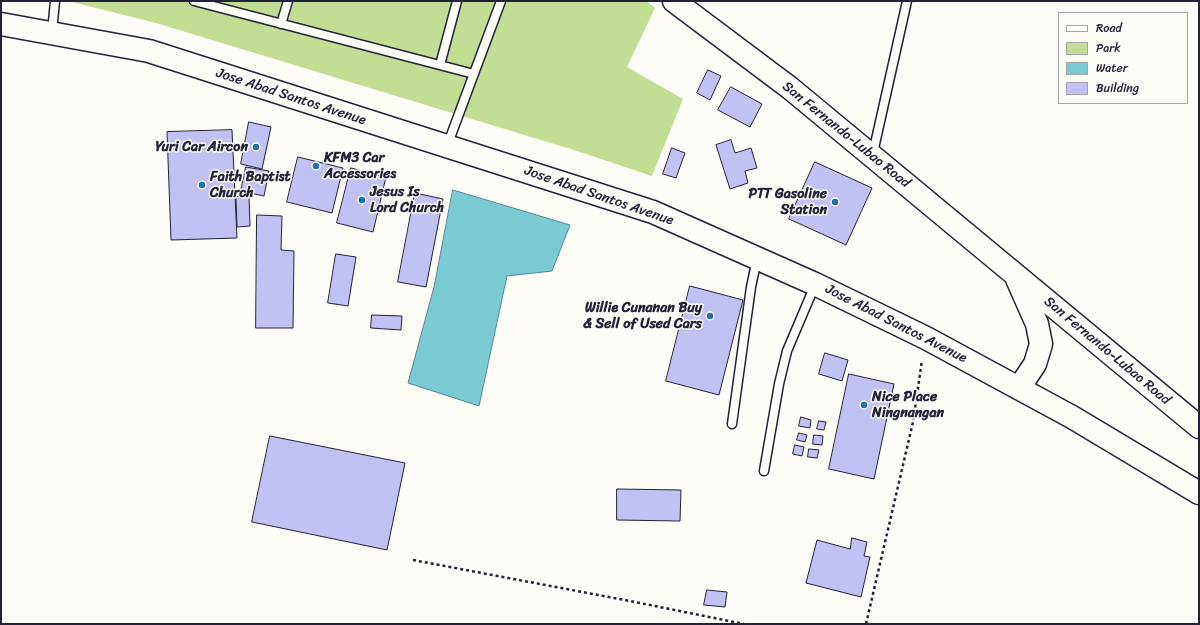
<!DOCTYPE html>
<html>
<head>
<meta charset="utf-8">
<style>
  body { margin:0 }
  #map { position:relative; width:1200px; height:625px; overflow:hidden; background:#fdfcf7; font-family:Sriracha,sans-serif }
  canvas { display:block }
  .frame { position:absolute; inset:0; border:2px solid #22223b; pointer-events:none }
  .legend { position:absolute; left:1058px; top:12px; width:130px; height:92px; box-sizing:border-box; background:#fdfcf7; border:1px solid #a5a5ac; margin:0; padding:5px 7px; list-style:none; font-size:12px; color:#22223b }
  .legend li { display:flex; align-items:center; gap:8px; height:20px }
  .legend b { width:20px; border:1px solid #a5a5ac }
</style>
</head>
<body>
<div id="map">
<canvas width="1200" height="625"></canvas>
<div class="frame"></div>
<ul class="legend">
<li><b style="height:5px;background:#fdfcf7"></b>Road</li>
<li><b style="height:11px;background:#c4dd94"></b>Park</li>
<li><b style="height:11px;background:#7acad3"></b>Water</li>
<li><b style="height:11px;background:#c1c1f3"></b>Building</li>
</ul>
</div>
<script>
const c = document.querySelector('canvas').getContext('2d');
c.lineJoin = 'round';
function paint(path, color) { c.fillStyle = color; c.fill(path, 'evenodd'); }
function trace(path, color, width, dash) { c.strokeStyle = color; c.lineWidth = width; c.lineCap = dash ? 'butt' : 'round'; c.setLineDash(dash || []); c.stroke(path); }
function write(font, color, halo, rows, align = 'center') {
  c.font = font + ' Sriracha,sans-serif'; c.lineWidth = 3; c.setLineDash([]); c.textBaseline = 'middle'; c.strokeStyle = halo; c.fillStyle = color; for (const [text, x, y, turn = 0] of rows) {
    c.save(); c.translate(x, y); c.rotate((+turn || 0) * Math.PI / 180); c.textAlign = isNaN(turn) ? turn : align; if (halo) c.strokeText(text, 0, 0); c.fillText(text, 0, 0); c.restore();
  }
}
paint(new Path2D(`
  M68,1H646L655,8L627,67L683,99L652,176L577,151L156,23Z`), '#c4dd94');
const water = new Path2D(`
  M453,190L570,225L552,271L507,276L479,406L408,383L434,287Z`);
paint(water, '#7acad3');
trace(water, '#578796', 1);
const building = new Path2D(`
  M708,70L721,76L710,100L697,93Z
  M731,87L762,104L750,127L718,110Z
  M249,122L271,127L262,169L241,164Z
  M232,130L237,238L171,240L167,132Z
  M731,140L735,153L751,148L757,168L745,171L748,183L730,189L716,145Z
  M672,148L685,153L676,178L663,174Z
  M298,157L343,168L332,213L287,202Z
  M815,162L872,188L846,245L789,219Z
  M246,167L269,171L264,196L241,191Z
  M351,168L386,177L373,232L337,223Z
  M415,193L443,199L426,287L398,282Z
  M249,196L250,226L237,227L236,197Z
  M257,215L282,216L281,250L294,251L293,328H256Z
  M336,254L356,257L348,306L328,303Z
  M690,286L743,300L719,395L666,381Z
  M372,315L402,316L401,330L371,328Z
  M825,353L848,360L842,381L819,374Z
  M849,374L894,384L874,479L829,469Z
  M801,417L811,420L810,428L799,426Z
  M819,421L826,422L824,430L817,429Z
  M799,433L807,435L805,442L797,440Z
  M814,435L823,436L822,445L813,444Z
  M270,436L405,463L387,550L252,522Z
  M795,445L804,447L802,456L793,454Z
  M809,449L819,450L817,458L808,457Z
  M617,489L681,490L680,521L617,520Z
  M852,538L867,542L864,556L870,557L861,597L806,583L817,540L850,549Z
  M707,590L727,592L725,607L704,605Z`);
paint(building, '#c1c1f3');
trace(building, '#22223b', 1);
const lane = new Path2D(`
  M194,1L474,74
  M281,24L288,1
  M52,32L55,1
  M440,65L457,1
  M447,146L501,1
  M873,153L907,1
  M732,424L751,287L757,259
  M764,471L779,384L787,351L815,285`);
const secondary = new Path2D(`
  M674,1L790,88L1199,427
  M1017,279L1037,324L1041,344L1035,364L1019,388`);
const highway = new Path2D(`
  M1,24L149,51L653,212L815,284L926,338L1072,417L1199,493`);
trace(lane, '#22223b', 11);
trace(secondary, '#22223b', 25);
trace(highway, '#22223b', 25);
trace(new Path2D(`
  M413,560L630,601L744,624
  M866,624L913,422L922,360`), '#22223b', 2.5, [3, 3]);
trace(lane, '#fdfcf7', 8);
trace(secondary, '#fdfcf7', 22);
trace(highway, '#fdfcf7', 22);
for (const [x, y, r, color] of [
  [256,147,4,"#1f6fb2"],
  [316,166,4,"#1f6fb2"],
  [202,185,4,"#1f6fb2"],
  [362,200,4,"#1f6fb2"],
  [835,202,4,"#1f6fb2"],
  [710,316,4,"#1f6fb2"],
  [864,405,4,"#1f6fb2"]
]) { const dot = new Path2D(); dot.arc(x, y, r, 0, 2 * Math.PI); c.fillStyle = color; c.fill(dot); trace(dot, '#fdfcf7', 1.5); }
write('14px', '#22223b', '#fdfcf7', [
  ["Jose Abad Santos Avenue",291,97,18],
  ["San Fernando-Lubao Road",846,135,39],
  ["Jose Abad Santos Avenue",599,196,19],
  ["Jose Abad Santos Avenue",896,324,27],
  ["San Fernando-Lubao Road",1107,351,40]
]);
write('bold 14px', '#22223b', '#fdfcf7', [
  ["Yuri Car Aircon",248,147,"right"],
  ["KFM3 Car",324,158],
  ["Accessories",324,174],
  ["Faith Baptist",210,177],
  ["Church",210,193],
  ["Jesus Is",370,192],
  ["Lord Church",370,208],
  ["PTT Gasoline",827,194,"right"],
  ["Station",827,210,"right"],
  ["Willie Cunanan Buy",702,308,"right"],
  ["& Sell of Used Cars",702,324,"right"],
  ["Nice Place",872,397],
  ["Ningnangan",872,413]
], 'left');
</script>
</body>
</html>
